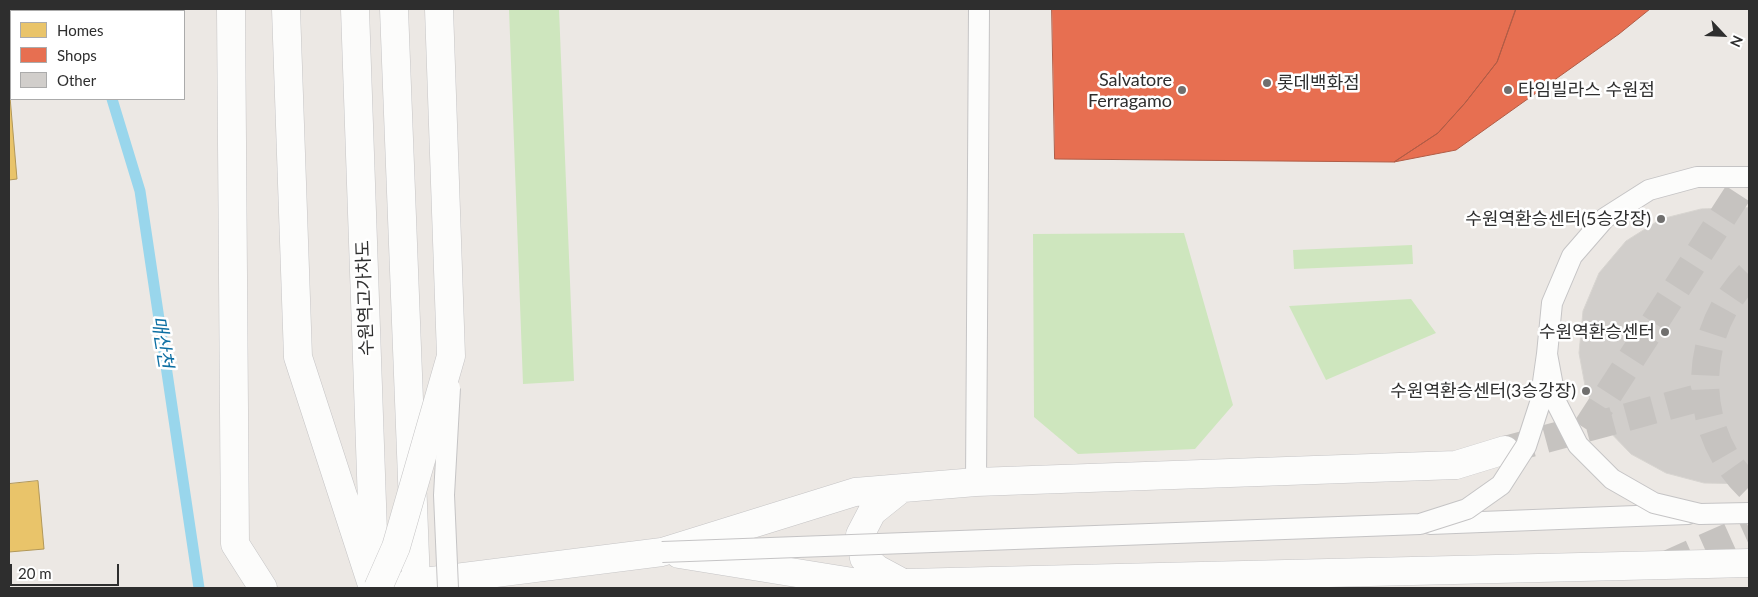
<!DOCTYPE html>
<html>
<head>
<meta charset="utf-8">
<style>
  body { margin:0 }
  #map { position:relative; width:1758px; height:597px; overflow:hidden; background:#ece8e4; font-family:Lato,sans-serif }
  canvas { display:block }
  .frame { position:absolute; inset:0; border:10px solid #2e2e2e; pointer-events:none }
  .legend { position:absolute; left:10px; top:10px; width:175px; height:90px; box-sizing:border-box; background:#fff; border:1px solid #ababab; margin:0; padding:6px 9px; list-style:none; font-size:15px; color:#2e2e2e }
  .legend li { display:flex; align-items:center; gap:10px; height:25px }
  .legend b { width:25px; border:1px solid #ababab }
  .north { position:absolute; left:1698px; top:10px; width:50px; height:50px; -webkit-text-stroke:4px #fff; paint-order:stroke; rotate:115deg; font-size:14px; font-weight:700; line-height:20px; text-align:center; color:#2e2e2e }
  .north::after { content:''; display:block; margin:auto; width:18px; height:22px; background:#2e2e2e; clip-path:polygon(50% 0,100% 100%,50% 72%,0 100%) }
  .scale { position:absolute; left:10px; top:564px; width:109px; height:22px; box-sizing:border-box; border:2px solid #2e2e2e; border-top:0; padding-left:6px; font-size:15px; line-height:18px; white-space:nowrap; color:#2e2e2e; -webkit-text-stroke:4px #fff; paint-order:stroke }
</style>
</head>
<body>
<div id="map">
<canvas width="1758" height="597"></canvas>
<div class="frame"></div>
<ul class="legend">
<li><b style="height:14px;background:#e9c46a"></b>Homes</li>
<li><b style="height:14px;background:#e76f51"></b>Shops</li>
<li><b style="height:14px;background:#d1cecb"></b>Other</li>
</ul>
<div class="north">N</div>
<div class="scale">20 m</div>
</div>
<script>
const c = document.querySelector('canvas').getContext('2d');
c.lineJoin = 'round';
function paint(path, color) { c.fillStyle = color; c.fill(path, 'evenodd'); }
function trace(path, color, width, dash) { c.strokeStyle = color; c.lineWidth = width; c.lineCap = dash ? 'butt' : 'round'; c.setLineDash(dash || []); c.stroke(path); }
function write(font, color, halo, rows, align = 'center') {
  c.font = font + ' Lato,"Noto Sans KR",sans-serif'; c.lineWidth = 5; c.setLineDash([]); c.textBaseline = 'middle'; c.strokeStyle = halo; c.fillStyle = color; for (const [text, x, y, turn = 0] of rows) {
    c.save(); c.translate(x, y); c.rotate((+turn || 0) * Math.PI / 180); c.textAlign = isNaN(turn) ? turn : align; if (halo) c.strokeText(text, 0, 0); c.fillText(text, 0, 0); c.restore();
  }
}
paint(new Path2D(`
  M509,9H559L574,381L523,384Z
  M1184,233L1233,405L1195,449L1078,454L1034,417L1033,234Z
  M1412,245L1413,264L1294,269L1293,250Z
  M1411,299L1436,333L1326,380L1289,306Z`), '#cee6be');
const homes = new Path2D(`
  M9,85L17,179L9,180Z
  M38,481L44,549L9,552V484Z`);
paint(homes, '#e9c46a');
trace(homes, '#b19758', 1);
const shops = new Path2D(`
  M1052,9H1516L1497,62L1465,103L1438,133L1394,162L1055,159Z
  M1516,9H1650L1619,34L1456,150L1394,162L1438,133L1465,103L1497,62Z`);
paint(shops, '#e76f51');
trace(shops, '#b05c46', 1);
trace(new Path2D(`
  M84,9L85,11
  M112,99L140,191L199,588`), '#99d6ec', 11);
const building = new Path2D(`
  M1749,208V484L1704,483L1666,473L1631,454L1604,426L1586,391L1579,353L1583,311L1599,273L1626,241L1661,219L1701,209Z`);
paint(building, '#d1cecb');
trace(building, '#d7d4d0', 1);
trace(new Path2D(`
  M1749,275C1691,333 1690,430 1749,487
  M1586,429L1749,176
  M1505,450L1705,396
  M1666,565L1749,528`), '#c6c3c0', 28, [28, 14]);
const lane = new Path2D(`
  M976,482L979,9
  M1430,524L1688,514`);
const street = new Path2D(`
  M902,488L872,512L860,535L864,558L877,569L903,583
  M679,554L865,584L1749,563
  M416,583L662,552L855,492L976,482L1456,465L1505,450`);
const secondary = new Path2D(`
  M231,9L235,544L263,588
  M286,9L298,357L373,588
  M355,9L374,562
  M394,9L416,583L394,588`);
trace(lane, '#c5c4c5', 22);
trace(street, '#c5c4c5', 29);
trace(secondary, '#c5c4c5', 29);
trace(lane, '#fcfcfb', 20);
trace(street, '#fcfcfb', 28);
trace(secondary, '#fcfcfb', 28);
const laneBridge = new Path2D(`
  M1749,177H1697L1649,190L1605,218L1572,256L1552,303L1547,354L1556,402L1578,445L1612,479L1654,503L1700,514L1749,513
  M662,552L1420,524L1467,509L1501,485L1526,446L1540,403L1547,354
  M448,588L444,495L450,388`);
const secondaryBridge = new Path2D(`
  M378,588L396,547L451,356L439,9`);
trace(laneBridge, '#c5c4c5', 22, []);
trace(secondaryBridge, '#c5c4c5', 29, []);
trace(laneBridge, '#fcfcfb', 20);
trace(secondaryBridge, '#fcfcfb', 28);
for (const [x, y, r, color] of [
  [1267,83,5,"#706f6e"],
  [1182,90,5,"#706f6e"],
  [1508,90,5,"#706f6e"],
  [1661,219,5,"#706f6e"],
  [1665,332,5,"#706f6e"],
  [1586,391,5,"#706f6e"]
]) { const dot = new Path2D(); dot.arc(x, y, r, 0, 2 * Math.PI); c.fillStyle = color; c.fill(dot); trace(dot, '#fff', 2); }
write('18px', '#2e2e2e', '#fff', [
  ["Salvatore",1172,80],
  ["Ferragamo",1172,101],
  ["롯데백화점",1277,83,"left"],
  ["타임빌라스 수원점",1518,90,"left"],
  ["수원역환승센터(5승강장)",1651,219],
  ["수원역환승센터",1655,332],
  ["수원역환승센터(3승강장)",1576,391]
], 'right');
write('18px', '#2e2e2e', '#fff', [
  ["수원역고가차도",365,298,-92]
]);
write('italic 19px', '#0d6fa3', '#fff', [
  ["매산천",162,342,81]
]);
</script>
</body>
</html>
